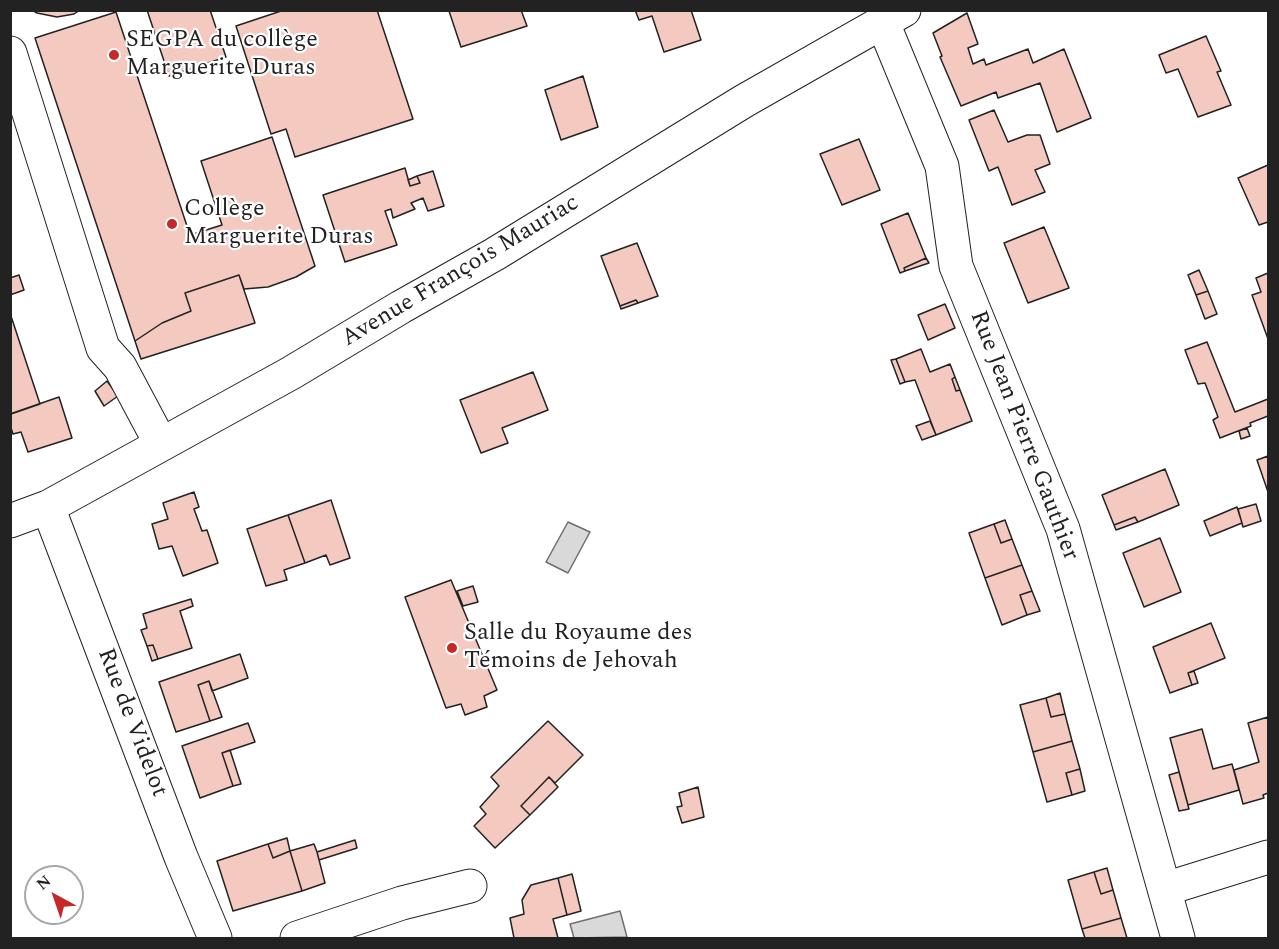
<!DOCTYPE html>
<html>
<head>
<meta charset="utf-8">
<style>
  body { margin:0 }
  #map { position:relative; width:1279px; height:949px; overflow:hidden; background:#fff; font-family:Spectral,serif }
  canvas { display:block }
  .frame { position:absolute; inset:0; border:12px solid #222; pointer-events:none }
  .north { position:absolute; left:24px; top:865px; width:60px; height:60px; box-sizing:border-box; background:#fff; border:2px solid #a7a7a7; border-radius:50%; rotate:320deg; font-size:16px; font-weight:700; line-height:24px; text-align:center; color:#222 }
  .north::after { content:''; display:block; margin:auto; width:21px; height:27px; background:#c62828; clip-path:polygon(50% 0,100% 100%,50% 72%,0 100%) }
</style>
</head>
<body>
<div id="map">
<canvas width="1279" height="949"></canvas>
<div class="frame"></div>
<div class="north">N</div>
</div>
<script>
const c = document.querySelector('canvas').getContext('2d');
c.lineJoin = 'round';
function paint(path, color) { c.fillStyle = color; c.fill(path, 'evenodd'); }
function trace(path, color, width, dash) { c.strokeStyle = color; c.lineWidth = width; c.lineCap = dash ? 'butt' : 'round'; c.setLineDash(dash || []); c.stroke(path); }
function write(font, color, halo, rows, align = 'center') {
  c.font = font + ' Spectral,serif'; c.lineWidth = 4.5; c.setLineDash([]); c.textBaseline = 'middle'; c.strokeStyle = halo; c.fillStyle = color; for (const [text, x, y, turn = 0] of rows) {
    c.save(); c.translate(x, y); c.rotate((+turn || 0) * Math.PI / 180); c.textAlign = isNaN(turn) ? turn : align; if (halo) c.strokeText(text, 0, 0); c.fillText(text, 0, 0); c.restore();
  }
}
const water = new Path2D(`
  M568,522L590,532L568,573L546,562Z
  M620,911L627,937L574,938L570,924Z`);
paint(water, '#d9d9d9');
trace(water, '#6f6f6f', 1.5);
const building = new Path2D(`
  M32,10H80L74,14L57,17L37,13Z
  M147,10H210L226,57L169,76Z
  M284,10H377L413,119L295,157L286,129L271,134L236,26Z
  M521,10L527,26L461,47L449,11Z
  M635,10H691L701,40L664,52L652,16L639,20Z
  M116,12L190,235L222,225L201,161L272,137L315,266L296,277L268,287L244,289L239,275L185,293L191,311L162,323L135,341L35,38Z
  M967,13L978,44L968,48L973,64L984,59L986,65L1028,49L1033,63L1064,49L1091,118L1057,132L1040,83L998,98L996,92L961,106L940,57L942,56L933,33Z
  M1206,36L1221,71L1217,72L1231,105L1198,117L1178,69L1166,73L1159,55Z
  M583,76L598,127L561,140L545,90Z
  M994,110L1008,142L1027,135H1040L1050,164L1035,170L1045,192L1012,205L998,167L989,171L969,120Z
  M859,139L880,190L842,205L820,154Z
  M1268,165V222L1259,225L1238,178Z
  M405,168L410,186L420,183L417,176L433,171L444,206L428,211L423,198L411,203L415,209L393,218L391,209L385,211L397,245L345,262L323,195Z
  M417,176L420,183L410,186L408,180Z
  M908,213L926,258L904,268L905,271L900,273L881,224Z
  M1044,227L1069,288L1028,303L1004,243Z
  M637,243L658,296L638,303L636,300L620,306L601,256Z
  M926,258L929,263L905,271L904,268Z
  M1199,270L1208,291L1196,295L1188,275Z
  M1268,273V339L1252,295L1261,292L1256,278Z
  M19,275L24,290L10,295V278Z
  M239,275L255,323L141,359L135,341L162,323L191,311L185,293Z
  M1208,291L1217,314L1205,319L1196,295Z
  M636,300L638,303L621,309L620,306Z
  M945,304L955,328L928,340L918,315Z
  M10,313L40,404L11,414L10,413Z
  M1207,342L1235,412L1268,399V416L1250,423L1251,426L1220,438L1213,420L1218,417L1205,383L1198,384L1185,350Z
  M921,349L930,372L950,364L955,377L952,379L956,391L960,390L972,421L936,435L915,380L905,382L896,359Z
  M896,359L905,382L900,384L891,360Z
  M533,372L548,410L502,428L508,443L481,453L460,400Z
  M955,377L960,390L956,391L952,379Z
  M107,381L118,396L104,406L95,391Z
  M59,397L72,438L28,452L21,432L13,434L10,425V414Z
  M930,421L936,435L922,440L916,426Z
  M1247,428L1250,436L1241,439L1239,431Z
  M1268,456V492L1257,460Z
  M1165,469L1179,505L1138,522L1135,517L1114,525L1102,495Z
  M194,492L199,507L194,509L202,531L207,530L218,563L183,576L172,546L159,549L152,524L168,519L163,503Z
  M331,500L350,558L330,565L326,555L305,563L288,515Z
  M1256,504L1261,521L1243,527L1238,509Z
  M1237,507L1242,523L1210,536L1204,521Z
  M288,515L305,563L284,570L287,580L266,586L247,529Z
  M1135,517L1138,522L1116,530L1114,525Z
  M1005,520L1012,539L1001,543L994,524Z
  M994,524L1001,543L1012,539L1022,565L985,578L969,533Z
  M1160,538L1181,592L1144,607L1123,553Z
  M1022,565L1032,591L1020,595L1027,615L1002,625L985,578Z
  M451,580L497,690L484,696L487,707L465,715L461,704L446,708L405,597Z
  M473,586L478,602L463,606L457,591Z
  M1032,591L1040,611L1027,615L1020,595Z
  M191,599L193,606L180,611L192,648L158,659L153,645L147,646L141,630L147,628L143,614Z
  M1211,623L1225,658L1188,673L1192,685L1170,693L1153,647Z
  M153,645L158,659L152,661L147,646Z
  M240,654L248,678L212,691L209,681L198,685L210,721L176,732L159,682Z
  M1194,671L1198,683L1192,685L1188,673Z
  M209,681L222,717L210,721L198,685Z
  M1060,693L1065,714L1051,717L1046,698Z
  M1046,698L1051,717L1065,714L1072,741L1033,752L1020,705Z
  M1268,717V793L1263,795L1264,798L1243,804L1234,770L1259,762L1248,723Z
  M548,721L583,755L555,783L549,777L521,806L530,815L495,848L474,826L486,814L480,807L499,786L491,777Z
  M248,723L255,742L222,753L233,786L200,798L182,746Z
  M1202,729L1213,769L1232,764L1239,790L1188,805L1170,738Z
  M1072,741L1080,769L1066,773L1072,795L1047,802L1033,752Z
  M230,750L241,784L233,786L222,753Z
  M1080,769L1085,791L1072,795L1066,773Z
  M1179,772L1189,809L1179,811L1169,775Z
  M549,777L558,787L530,815L521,806Z
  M698,787L704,817L682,823L677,807L682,806L679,793Z
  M287,838L290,851L273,858L268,844Z
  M355,840L357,848L319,860L317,852Z
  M268,844L273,858L290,851L302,891L233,911L217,861Z
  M314,844L317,852L325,883L302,891L290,851Z
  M1107,868L1113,890L1101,894L1094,872Z
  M1094,872L1101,894L1113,890L1121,918L1082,929L1068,880Z
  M572,874L581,911L567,915L558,878Z
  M558,878L567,915L553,919L558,938H514L510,918L524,914L522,900L531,885Z
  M1121,918L1127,938H1085L1082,929Z`);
paint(building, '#f3c9c0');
trace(building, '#222', 1.5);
const minor = new Path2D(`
  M883,23L942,166L956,266L1063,529L1178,938
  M10,53L103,348L120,367L161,444
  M48,507L181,857L215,938
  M10,521L48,507L291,373L401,307L495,254L744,101L904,10
  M1165,889L1268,857
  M297,938L402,903L470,886`);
trace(minor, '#222', 35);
trace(minor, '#fff', 33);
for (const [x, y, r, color] of [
  [114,55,6,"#c62828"],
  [172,224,6,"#c62828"],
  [452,648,6,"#c62828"]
]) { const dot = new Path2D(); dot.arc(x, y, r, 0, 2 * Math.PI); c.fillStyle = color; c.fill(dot); trace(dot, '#fff', 2); }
write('24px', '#222', '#fff', [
  ["SEGPA du collège",126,41],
  ["Marguerite Duras",126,69],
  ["Collège",184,210],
  ["Marguerite Duras",184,238],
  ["Salle du Royaume des",464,634],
  ["Témoins de Jehovah",464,662]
], 'left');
write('24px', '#222', '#fff', [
  ["Avenue François Mauriac",461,272,-31],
  ["Rue Jean Pierre Gauthier",1023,436,69],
  ["Rue de Videlot",131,723,69]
]);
</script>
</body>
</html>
